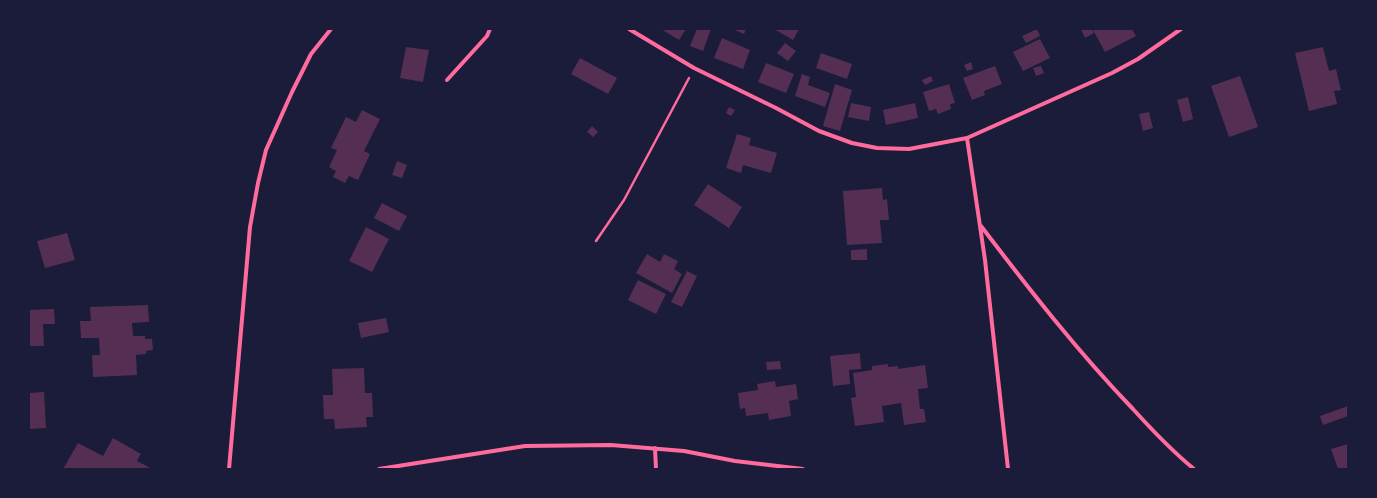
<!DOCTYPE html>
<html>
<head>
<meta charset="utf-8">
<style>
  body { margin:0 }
  #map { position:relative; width:1377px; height:498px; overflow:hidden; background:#1b1b3a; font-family:"Varela Round",sans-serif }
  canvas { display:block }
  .frame { position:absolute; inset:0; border:30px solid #1b1b3a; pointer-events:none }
</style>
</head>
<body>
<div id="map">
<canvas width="1377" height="498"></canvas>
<div class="frame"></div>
</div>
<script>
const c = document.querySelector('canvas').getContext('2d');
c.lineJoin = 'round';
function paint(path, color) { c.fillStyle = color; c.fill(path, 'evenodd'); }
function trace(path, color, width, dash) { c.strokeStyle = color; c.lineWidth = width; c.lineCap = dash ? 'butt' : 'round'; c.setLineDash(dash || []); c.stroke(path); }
paint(new Path2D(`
  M661,29H686L679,40Z
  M697,29H711L703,51L690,46Z
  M732,29H746L744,34Z
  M774,29H799L793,40Z
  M1037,29L1040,36L1026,43L1022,36Z
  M1081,29H1092L1094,33L1085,38Z
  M1095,29H1132L1136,36L1105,52L1093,30Z
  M722,38L750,50L743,69L714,58Z
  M1040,39L1050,58L1023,71L1013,52Z
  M785,43L796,51L788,61L777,53Z
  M406,47L429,50L423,82L400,78Z
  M1323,47L1329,71L1336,69L1341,90L1334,91L1337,104L1309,111L1295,53Z
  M821,53L852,64L847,79L816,68Z
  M580,58L617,78L608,94L571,74Z
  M971,62L973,69L967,71L964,65Z
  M766,63L794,74L786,93L758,82Z
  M995,66L1002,84L984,91L985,95L972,100L963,78Z
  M1041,66L1044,73L1036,76L1033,68Z
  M802,74L810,77L808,85L830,93L825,107L795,96Z
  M931,76L933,81L925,85L922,80Z
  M1240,76L1258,127L1229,137L1211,86Z
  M835,84L852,90L840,131L823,126Z
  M949,84L955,103L950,104L951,109L938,114L936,109L929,111L923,92Z
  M1188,97L1193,119L1183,122L1177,100Z
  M851,103L871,107L869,121L848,117Z
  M915,103L918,118L886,125L883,110Z
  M729,107L735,110L731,116L726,113Z
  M362,110L380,119L364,151L370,154L358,180L349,176L345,183L333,177L336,171L329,167L337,150L331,148L346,117L356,122Z
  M1149,112L1153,128L1143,131L1139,114Z
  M592,126L598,132L593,137L587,132Z
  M737,134L751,138L749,145L777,153L771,173L743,165L741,173L726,168Z
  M397,161L407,165L402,178L392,175Z
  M708,184L742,207L729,228L694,205Z
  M882,188L883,200L887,199L889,220H880L882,243L847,245L843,191Z
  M382,203L407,216L399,231L374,218Z
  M366,227L389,239L372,272L349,261Z
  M67,233L75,260L45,268L37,241Z
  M867,249V260H851V250Z
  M647,254L660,262L664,254L678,261L674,269L682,274L672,293L636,273Z
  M687,271L697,276L682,307L671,302Z
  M638,280L666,294L656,314L628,300Z
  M148,305L149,322L132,323L133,336H145V339H152L153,350L146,351V354L136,355L137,375L93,377L92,355H100L99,338H81L80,321H91L90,307Z
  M54,309L55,324H43L44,346H29V310Z
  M386,318L389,332L361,338L358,323Z
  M860,353L861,369L849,370L850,384L833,386L830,356Z
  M780,361L781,369L767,370L766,362Z
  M888,364V367L898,366V369L925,365L928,388L918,389L920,409H924L926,422L904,425L901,403L882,406L884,422L855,426L851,398L856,397L853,373L872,370V366Z
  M364,368L365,393H372L373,417H366L367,427L335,429L334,419H324L323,395H333L332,369Z
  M775,381L776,387L796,384L798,399L789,401L791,416L769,420L768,413L746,416L745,408L740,409L738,393L758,390L757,384Z
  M44,392L46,428L29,429V393Z
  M1348,406V416L1323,425L1320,416Z
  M113,438L141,454L137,461L152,469H63L78,443L103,456Z
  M1348,444V469H1338L1331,449Z`), '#542f53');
trace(new Path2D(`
  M596,241L624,200L689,78`), '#ff6b9d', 2.5);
trace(new Path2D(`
  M629,29L694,68L776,108L819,131L852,143L877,148L909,149L967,138
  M447,80L487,36L490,29
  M981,226C1029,289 1078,352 1133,409C1152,430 1172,451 1194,469
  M655,448L656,469
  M229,469L250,227L258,183L266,150L292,92L311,54L331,29
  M379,469L525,446L611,445L684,451L735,461L803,469
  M1008,469L985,260L967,138L1112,73L1138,59L1181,29`), '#ff6b9d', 4);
</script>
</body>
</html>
